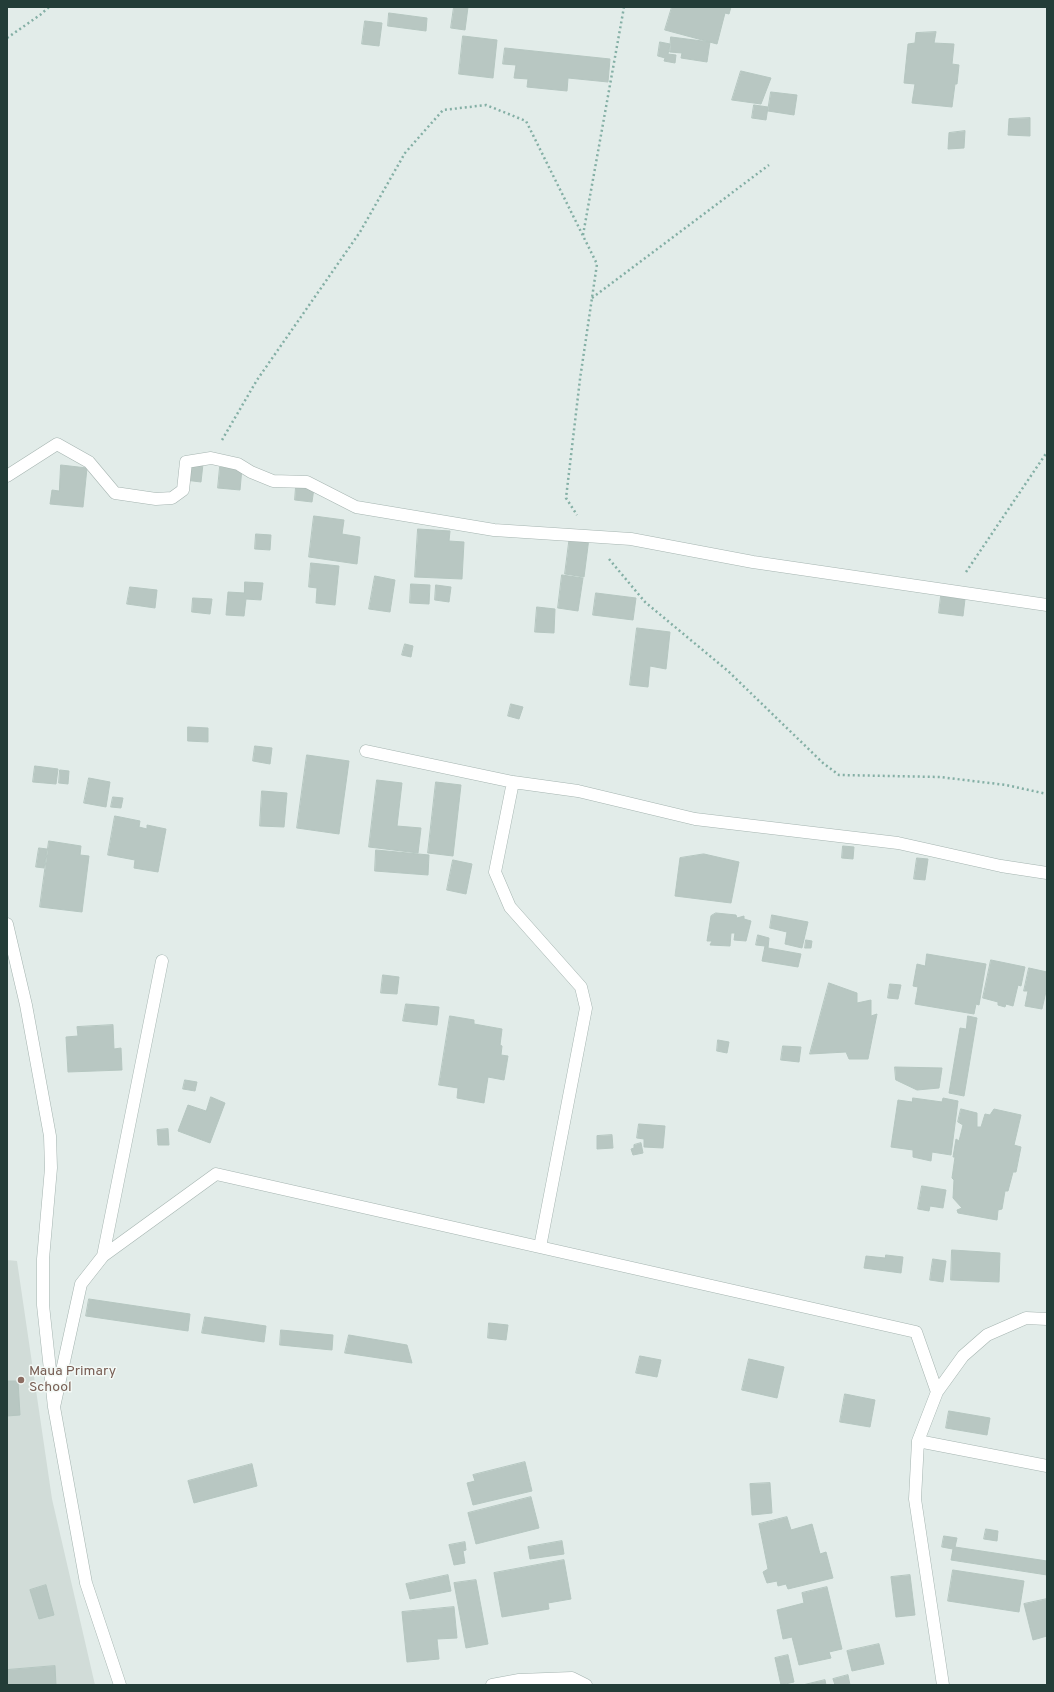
<!DOCTYPE html>
<html>
<head>
<meta charset="utf-8">
<style>
  body { margin:0 }
  #map { position:relative; width:1054px; height:1692px; overflow:hidden; background:#e2ece9; font-family:Overpass,sans-serif }
  canvas { display:block }
  .frame { position:absolute; inset:0; border:8px solid #233d38; pointer-events:none }
</style>
</head>
<body>
<div id="map">
<canvas width="1054" height="1692"></canvas>
<div class="frame"></div>
</div>
<script>
const c = document.querySelector('canvas').getContext('2d');
c.lineJoin = 'round';
function paint(path, color) { c.fillStyle = color; c.fill(path, 'evenodd'); }
function trace(path, color, width, dash) { c.strokeStyle = color; c.lineWidth = width; c.lineCap = dash ? 'butt' : 'round'; c.setLineDash(dash || []); c.stroke(path); }
function write(font, color, halo, rows, align = 'center') {
  c.font = font + ' Overpass,sans-serif'; c.lineWidth = 3; c.setLineDash([]); c.textBaseline = 'middle'; c.strokeStyle = halo; c.fillStyle = color; for (const [text, x, y, turn = 0] of rows) {
    c.save(); c.translate(x, y); c.rotate((+turn || 0) * Math.PI / 180); c.textAlign = isNaN(turn) ? turn : align; if (halo) c.strokeText(text, 0, 0); c.fillText(text, 0, 0); c.restore();
  }
}
paint(new Path2D(`
  M7,1260L17,1261L52,1499L95,1685H7Z`), '#d1dcd8');
const building = new Path2D(`
  M454,7H468L465,30L451,28Z
  M672,7H731L729,14L725,13L717,44L665,30Z
  M389,13L427,18L426,31L388,26Z
  M365,21L382,23L379,46L362,44Z
  M936,32L934,43L954,44L952,64L959,65L957,84H955L952,107L912,103L915,84L904,83L908,44L915,43L916,33Z
  M463,36L497,40L493,78L459,74Z
  M671,37L710,42L707,62L681,58L682,53L670,52Z
  M660,42L670,44L668,54L676,55L675,63L664,61L665,58L658,56Z
  M505,48L610,59L608,82L568,78L567,91L527,87L528,79L514,78L516,65L503,64Z
  M741,71L771,78L761,104L732,100Z
  M771,92L797,95L794,115L768,111Z
  M754,105L768,107L766,120L752,118Z
  M1030,118V136L1008,135L1009,119Z
  M965,131L964,148L948,149L949,133Z
  M186,462L203,464L201,482L185,480Z
  M61,465L87,468L83,507L50,504L52,490L59,491Z
  M220,467L242,468L240,490L218,488Z
  M296,487L314,488L312,502L295,500Z
  M314,516L344,520L342,534L360,537L357,564L309,557Z
  M418,529L450,531L449,541L464,542L462,579L415,577Z
  M256,534L271,535L270,550L255,549Z
  M570,535L589,538L584,577L565,574Z
  M311,563L339,566L335,605L316,603L317,588L309,587Z
  M562,575L583,578L578,611L558,608Z
  M375,576L395,580L390,612L369,609Z
  M245,582L263,583L261,600L246,599L244,616L226,615L228,592L244,593Z
  M411,584L430,585L429,604L410,603Z
  M436,585L451,587L449,602L435,600Z
  M130,587L157,590L155,608L127,604Z
  M596,593L636,598L633,620L593,615Z
  M941,596L965,599L963,616L939,613Z
  M193,598L212,599L210,614L192,612Z
  M537,607L555,609L554,633L535,632Z
  M637,628L670,632L666,669L650,666L648,687L630,685Z
  M405,644L413,646L411,657L402,655Z
  M511,704L523,707L519,719L508,716Z
  M188,727L208,728V742L188,741Z
  M255,746L272,748L270,764L253,761Z
  M307,755L349,761L339,834L297,828Z
  M35,766L58,769L56,784L33,782Z
  M60,770L69,771L68,784L59,783Z
  M89,778L110,782L106,807L84,803Z
  M377,780L402,783L397,826L421,828L418,853L369,847Z
  M436,782L461,785L453,856L428,853Z
  M262,791L287,793L284,827L260,826Z
  M113,797L123,798L121,808L111,807Z
  M115,816L140,821L139,827L147,829V825L166,829L158,872L134,868L135,860L108,855Z
  M49,841L81,846L80,855L89,856L82,912L40,907Z
  M843,846L854,847L853,859L842,858Z
  M39,848L47,849L44,868L36,867Z
  M376,850L429,855L428,875L375,871Z
  M704,854L739,862L731,903L675,896L680,858Z
  M917,858L928,859L925,880L914,879Z
  M453,860L472,864L466,894L447,890Z
  M716,913L736,915L737,918L744,916V919L751,921L746,941L734,940L735,933H731L730,946L710,945L712,941H707L711,916Z
  M772,915L808,922L802,948L785,944L787,932L770,928Z
  M758,935L769,938L768,948L801,954L798,967L762,961L765,946L756,945Z
  M806,940L812,941L811,948H805Z
  M927,954L986,964L979,1005L976,1004L974,1014L915,1004L918,987L913,986L917,964L925,966Z
  M991,960L1025,967L1021,986L1018,985L1013,1006L1006,1004L1005,1007L998,1005V1002L983,998Z
  M1029,968L1047,972V987L1042,1009L1025,1006L1028,991H1024Z
  M383,975L399,977L397,994L381,993Z
  M829,983L857,993V1003L871,1000V1016L877,1014L868,1059H849L846,1052L810,1054Z
  M890,984L901,985L898,999L888,998Z
  M406,1004L439,1007L437,1025L403,1021Z
  M450,1016L474,1020V1024L502,1029L500,1045L502,1046L501,1055L508,1056L504,1080L488,1077L484,1103L457,1098L458,1088L439,1085Z
  M968,1016L977,1018L964,1096L949,1093L960,1028L966,1029Z
  M113,1025L114,1049L121,1048L122,1070L68,1072L66,1037L78,1036L77,1027Z
  M718,1040L729,1042L727,1053L717,1051Z
  M783,1046L801,1047L799,1062L781,1060Z
  M895,1067L942,1068L939,1088L917,1090L896,1080Z
  M185,1080L197,1082L195,1091L183,1089Z
  M211,1097L225,1103L210,1143L178,1131L188,1105L206,1111Z
  M913,1098L942,1102L943,1098L958,1101L951,1155L932,1152L931,1161L913,1157V1150L891,1147L898,1100L912,1102Z
  M961,1109L977,1113V1127H981L985,1114L990,1115L994,1109L1021,1115L1014,1145L1021,1147L1016,1172H1013L1008,1191H1005L1002,1209L998,1210L997,1220L958,1213L957,1210L962,1208L953,1198L954,1180L952,1178L955,1157H953L956,1139L959,1141L963,1125L958,1122Z
  M639,1124L665,1126L663,1148L644,1147V1139L637,1138Z
  M168,1129L169,1145H158L157,1130Z
  M612,1135L613,1148L597,1149V1136Z
  M641,1143L643,1153L633,1155L631,1149L634,1148V1145Z
  M922,1186L946,1190L943,1208L930,1206L929,1211L918,1209Z
  M952,1250L1000,1253L999,1282L951,1280Z
  M886,1255L903,1257L901,1273L864,1268L866,1256L885,1258Z
  M933,1259L946,1261L943,1282L930,1280Z
  M89,1299L190,1314L188,1331L86,1316Z
  M205,1317L266,1326L264,1342L202,1333Z
  M489,1323L508,1325L506,1340L488,1338Z
  M281,1330L333,1335L332,1350L280,1345Z
  M349,1335L407,1345L412,1363L345,1353Z
  M640,1356L661,1360L657,1377L636,1373Z
  M749,1359L784,1367L777,1398L742,1390Z
  M7,1381H18L20,1415L7,1416Z
  M845,1394L875,1400L870,1427L840,1422Z
  M949,1411L990,1418L987,1435L946,1428Z
  M525,1462L532,1491L473,1505L467,1483L475,1481L473,1475Z
  M252,1464L257,1486L194,1503L188,1481Z
  M770,1483L772,1513L752,1515L750,1484Z
  M531,1497L539,1528L476,1544L468,1513Z
  M787,1517L791,1530L812,1524L820,1554L826,1552L833,1578L788,1589L786,1584L778,1586L777,1581L767,1583L763,1572L768,1569L759,1524Z
  M986,1529L998,1531L997,1541L984,1539Z
  M944,1536L957,1538L955,1547L1047,1561V1575L951,1560L953,1549L942,1547Z
  M562,1541L564,1554L530,1559L528,1547Z
  M465,1542L466,1550L463,1551L465,1563L454,1565L449,1545Z
  M564,1560L571,1599L548,1603L549,1609L502,1617L494,1573Z
  M953,1570L1024,1581L1019,1612L948,1601Z
  M448,1575L451,1591L410,1599L406,1584Z
  M910,1575L915,1615L896,1617L891,1577Z
  M476,1580L488,1644L466,1648L454,1583Z
  M46,1585L54,1615L39,1619L30,1590Z
  M827,1587L842,1649L829,1652L831,1658L799,1665L792,1637L783,1639L777,1610L804,1603L802,1593Z
  M1047,1599V1636L1033,1640L1024,1604Z
  M454,1607L457,1638L437,1639L439,1659L407,1662L402,1612Z
  M879,1644L884,1664L852,1671L847,1651Z
  M788,1655L794,1682L781,1685L775,1658Z
  M55,1666L56,1685H7V1670Z
  M848,1675L850,1685H835L833,1679Z
  M825,1680L826,1685H803Z`);
paint(building, '#b8c7c2');
trace(building, '#b5c6c0', 1);
const minor = new Path2D(`
  M7,476L57,444L89,462L115,493L156,499L172,498L183,490L186,462L211,458L238,464L251,472L273,481L307,482L356,507L494,530L631,539L753,562L1047,605
  M366,751L513,782L578,791L695,819L898,843L1001,866L1047,873
  M513,782L495,872L510,907L581,987L586,1008L540,1247
  M7,924L26,1005L50,1136L51,1168L43,1259V1305L54,1407L86,1583L120,1685
  M103,1256L162,961
  M54,1407L81,1284L103,1256L216,1174L916,1332L937,1392
  M918,1441L1047,1466
  M492,1685L519,1680L572,1678L586,1685
  M943,1685L915,1499L918,1441L937,1392L963,1356L987,1335L1026,1318L1047,1319`);
trace(minor, '#a5b4b0', 13);
trace(new Path2D(`
  M7,38L40,15L49,7
  M583,235L624,7
  M592,298L769,165
  M222,440L257,380L360,232L405,153L443,110L486,105L526,121L597,264L580,379L566,498L577,515
  M609,559L645,602L728,671L823,763L839,775L940,777L1006,785L1047,794
  M966,572L1047,452`), '#84afa5', 2.5, [2, 3]);
trace(minor, '#fff', 12);
for (const [x, y, r, color] of [
  [21,1380,4,"#8d6e63"]
]) { const dot = new Path2D(); dot.arc(x, y, r, 0, 2 * Math.PI); c.fillStyle = color; c.fill(dot); trace(dot, '#f3f9f6', 1.5); }
write('14px', '#785e54', '#f3f9f6', [
  ["Maua Primary",29,1372],
  ["School",29,1388]
], 'left');
</script>
</body>
</html>
